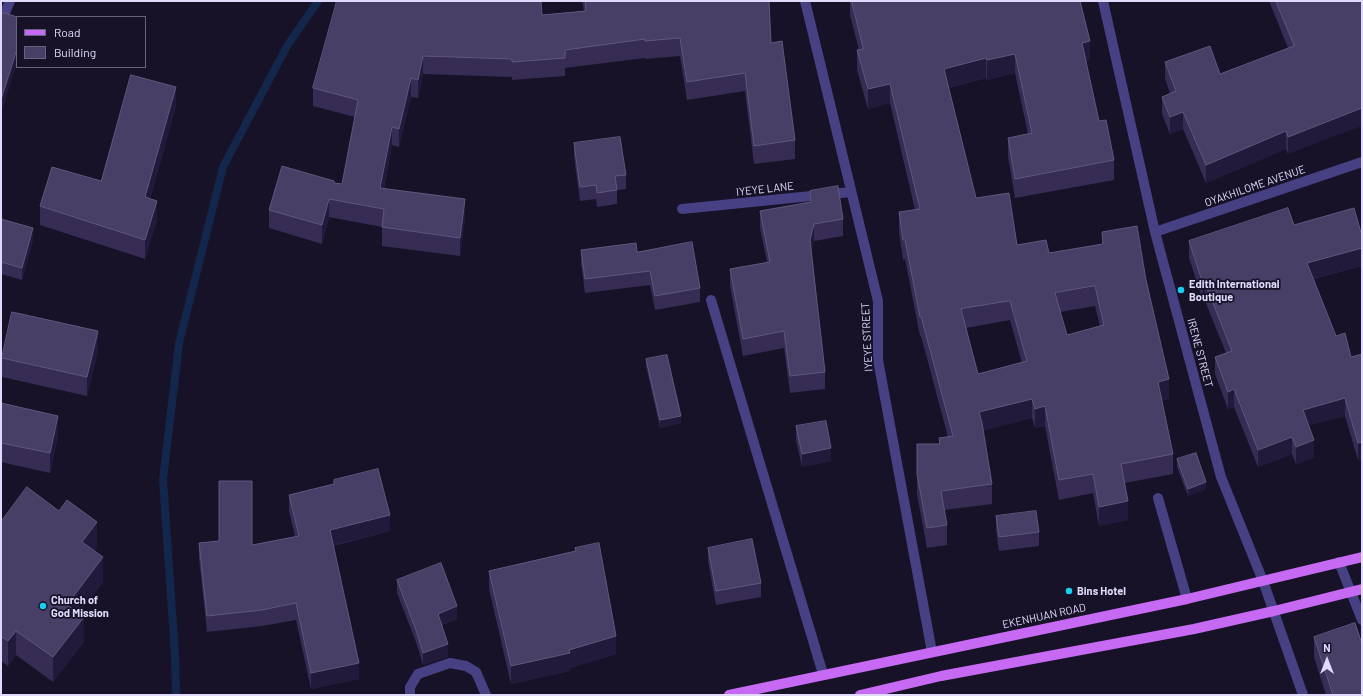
<!DOCTYPE html>
<html>
<head>
<meta charset="utf-8">
<style>
  body { margin:0 }
  #map { position:relative; width:1363px; height:696px; overflow:hidden; background:#171228; font-family:Barlow,sans-serif }
  canvas { display:block }
  .frame { position:absolute; inset:0; border:2px solid #e0dbfc; pointer-events:none }
  .legend { position:absolute; left:16px; top:16px; width:130px; height:52px; box-sizing:border-box; background:#171228; border:1px solid #67627d; margin:0; padding:5px 7px; list-style:none; font-size:12px; color:#e0dbfc }
  .legend li { display:flex; align-items:center; gap:8px; height:20px }
  .legend b { width:20px; border:1px solid #67627d }
  .north { position:absolute; left:1307px; top:640px; width:40px; height:40px; -webkit-text-stroke:3px #171228; paint-order:stroke; rotate:0deg; font-size:11px; font-weight:700; line-height:16px; text-align:center; color:#e0dbfc }
  .north::after { content:''; display:block; margin:auto; width:14px; height:18px; background:#e0dbfc; clip-path:polygon(50% 0,100% 100%,50% 72%,0 100%) }
</style>
</head>
<body>
<div id="map">
<canvas width="1363" height="696"></canvas>
<div class="frame"></div>
<ul class="legend">
<li><b style="height:5px;background:#c66af4"></b>Road</li>
<li><b style="height:11px;background:#483f66"></b>Building</li>
</ul>
<div class="north">N</div>
</div>
<script>
const c = document.querySelector('canvas').getContext('2d');
c.lineJoin = 'round';
function trace(path, color, width, dash) { c.strokeStyle = color; c.lineWidth = width; c.lineCap = dash ? 'butt' : 'round'; c.setLineDash(dash || []); c.stroke(path); }
function paint(path, color) { c.fillStyle = color; c.fill(path, 'evenodd'); }
function write(font, color, halo, rows, align = 'center') {
  c.font = font + ' Barlow,sans-serif'; c.lineWidth = 3.5; c.setLineDash([]); c.textBaseline = 'middle'; c.strokeStyle = halo; c.fillStyle = color; for (const [text, x, y, turn = 0] of rows) {
    c.save(); c.translate(x, y); c.rotate((+turn || 0) * Math.PI / 180); c.textAlign = isNaN(turn) ? turn : align; if (halo) c.strokeText(text, 0, 0); c.fillText(text, 0, 0); c.restore();
  }
}
trace(new Path2D(`
  M176,695L175,654L163,480L179,343L223,167L287,46L318,1`), '#13264b', 8);
trace(new Path2D(`
  M805,1L878,301V360L932,652
  M1103,1L1155,232L1221,477L1263,581L1303,695
  M1,22L10,1
  M682,209L851,192
  M1155,232L1362,162
  M711,300L823,674
  M1158,498L1187,599
  M1339,562L1362,620
  M410,695V687L418,674L450,663L466,666L476,672L486,695`), '#464183', 10);
trace(new Path2D(`
  M729,695L1187,599L1362,557
  M860,695L941,676L1194,629L1274,611L1362,589`), '#c66af4', 10);
paint(new Path2D(`
  M582,1H769L771,43L795,140V159L754,164L745,91L687,100L680,56L645,59V58L565,68V76L512,80V77L423,74L418,98L411,97L399,147L392,145L384,189L465,218L460,256L382,246V227L329,217L322,244L269,228V210L334,183L342,184L355,117L313,106V88L542,15L584,11Z
  M850,1H1080L1090,60L1086,61L1099,121L1114,160V180L1015,198L1008,157V138L1028,134L1015,73L987,80L986,78L949,88L976,198L1017,245L1049,253L1102,244V232L1146,280L1169,399L1162,400L1173,454V474L1125,483L1128,520L1099,526L1093,493L1059,500L1045,426L1035,428L1032,418L983,430L992,484V504L944,510L947,525V545L927,548L917,494V444H939V438L948,437L921,336H920L905,259L903,260L899,232V212L915,210L890,103L868,109L857,70V50H859L850,15ZM1095,306L1100,326L1067,335L1060,312ZM1010,320L1022,363L978,374L966,328Z
  M1269,1H1362L1288,154L1286,149L1206,183L1183,129L1170,134L1162,114V97L1170,93L1165,79V62L1220,74L1288,48Z
  M176,106L150,199L157,220L145,259L40,225V206L101,181Z
  M574,143L626,175V189L617,190V204L597,207L596,199L580,201L574,157Z
  M810,191L843,219V236L814,241L811,251L825,372V389L790,393L784,348L743,356L730,286V269L767,262L760,228V211L810,202Z
  M1,219L33,240L22,280L1,274Z
  M1294,225L1362,236V266L1313,279L1336,336L1351,357L1362,354V459L1358,460L1345,416L1309,425L1314,457L1296,464L1292,454L1258,467L1234,407L1228,409L1215,374V357L1226,353L1205,301H1203L1189,258V241Z
  M581,250L637,252L700,288V302L655,310L650,285L585,293L581,264Z
  M98,351L87,396L2,377V358Z
  M646,359L681,423L660,428L646,366Z
  M1,403L58,435L50,473L1,462Z
  M796,426L831,461L802,467L796,440Z
  M1177,459L1206,489L1188,496L1177,467Z
  M334,480L390,531L333,546L359,679L311,689L296,620L262,626L207,632L199,559V543L252,545L295,537L289,511V495L334,484Z
  M996,516L1039,532V546L999,551L996,530Z
  M1,522L97,547L94,551L103,582L79,613L84,642L53,682L16,655L8,666L1,661Z
  M575,548L616,654L570,668V671L511,684L489,589V571L575,551Z
  M708,548L761,583V597L716,605L708,561Z
  M397,580L457,619L442,625L448,657L423,665L416,642L397,593Z
  M1314,637L1362,695H1326L1314,657Z`), '#362c54');
paint(new Path2D(`
  M1090,41V60L1082,62V43Z
  M17,49V63L1,114V100Z
  M1015,54V73L987,80V60Z
  M423,56V74L418,98V80Z
  M986,58V78L944,89V69Z
  M411,78V97L399,147V129Z
  M890,84V103L868,109V89Z
  M176,87V106L145,216V197Z
  M1362,108V126L1288,154V137Z
  M1183,112V129L1170,134V117Z
  M392,127V145L380,207V188Z
  M1286,131V149L1206,183V165Z
  M329,199V217L322,244V225Z
  M465,199V218L460,256V238Z
  M157,201V220L145,259V240Z
  M814,224V241L810,257V240Z
  M33,228V240L22,280V268Z
  M1362,248V266L1307,280V263Z
  M1205,283V301H1203V284Z
  M98,331V351L87,396V377Z
  M1169,379V399L1158,401V382Z
  M1234,389V407L1228,409V392Z
  M1345,398V416L1303,427V410Z
  M1032,399V418L979,432V412Z
  M1045,406V426L1035,428V409Z
  M58,416V435L50,473V453Z
  M681,416V423L660,428V420Z
  M1292,437V454L1258,467V450Z
  M1314,440V457L1296,464V447Z
  M1362,442V459L1358,460V443Z
  M831,448V461L802,467V454Z
  M1206,482V489L1188,496V489Z
  M1128,501V520L1099,526V507Z
  M390,515V531L330,546V530Z
  M97,522V547L82,567V542Z
  M103,557V582L67,629V605Z
  M457,606V619L438,626V614Z
  M84,617V642L53,682V657Z
  M16,631V655L8,666V641Z
  M616,636V654L570,668V671L511,684V666Z
  M448,644V657L423,665V653Z
  M359,663V679L311,689V673Z`), '#221a3b');
const building = new Path2D(`
  M337,1H541L542,15L586,11L585,1H769L771,43L782,41L795,140L754,146L745,73L687,82L680,38L645,41V39L565,50V58L512,62V59L423,56L418,80L411,78L399,129L392,127L380,188L465,199L460,238L382,227L384,209L329,199L322,225L269,210L282,166L334,181V183L342,184L358,100L313,88Z
  M852,1H1080L1090,41L1082,43L1099,121L1106,120L1114,160L1015,179L1008,138L1032,133L1015,54L987,60L986,58L944,69L976,198L1009,193L1017,245L1046,240L1049,253L1103,244L1102,232L1137,226L1146,280L1169,379L1158,382L1173,454L1121,464L1128,501L1099,507L1093,474L1059,480L1045,406L1035,409L1032,399L979,412L982,423L992,484L941,491L947,525L927,528L917,474V444H940L939,438L953,436L921,316L920,317L905,240H903L899,212L920,209L890,84L868,89L857,50L863,49ZM1095,286L1104,325L1067,335L1055,293ZM1010,301L1027,361L978,374L961,309Z
  M1276,1H1362V108L1288,137L1286,131L1206,165L1183,112L1170,117L1162,97L1176,91L1165,62L1210,46L1220,74L1294,46Z
  M5,13L17,17V49L1,100V14Z
  M131,75L176,87L145,197L157,201L145,240L40,206L52,167L101,181Z
  M620,137L626,175L615,176L617,190L597,193L596,185L580,187L574,143Z
  M838,186L843,219L814,224L810,240L825,372L790,376L784,331L743,339L730,269L770,262L760,211L811,202L810,191Z
  M1288,208L1294,225L1354,208L1362,236V248L1307,263L1336,336L1345,333L1351,357L1362,354V442L1358,443L1345,398L1303,410L1314,440L1296,447L1292,437L1258,450L1234,389L1228,392L1215,357L1232,351L1205,283L1203,284L1189,241Z
  M1,219L33,228L22,268L1,262Z
  M692,242L700,288L655,296L650,271L585,279L581,250L636,243L637,252Z
  M12,312L98,331L87,377L2,358Z
  M667,355L681,416L660,420L646,359Z
  M1,403L58,416L50,453L1,443Z
  M826,421L831,448L802,454L796,426Z
  M1196,453L1206,482L1188,489L1177,459Z
  M378,469L390,515L330,530L359,663L311,673L296,603L262,610L207,616L199,543L219,541V481H252V545L299,536L289,495L334,484V480Z
  M27,487L59,511L67,500L97,522L82,542L103,557L67,605L84,617L53,657L16,631L8,641L1,636V522Z
  M1036,511L1039,532L999,537L996,516Z
  M752,539L761,583L716,591L708,548Z
  M599,543L616,636L569,650L570,653L511,666L489,571L576,551L575,548Z
  M441,563L457,606L438,614L448,644L423,653L416,630L397,580Z
  M1355,623L1362,644V695H1333L1314,637Z`);
paint(building, '#483f66');
trace(building, '#60577d', 1);
for (const [x, y, r, color] of [
  [1181,290,4,"#15d0ee"],
  [1069,591,4,"#15d0ee"],
  [43,606,4,"#15d0ee"]
]) { const dot = new Path2D(); dot.arc(x, y, r, 0, 2 * Math.PI); c.fillStyle = color; c.fill(dot); trace(dot, '#171228', 1.5); }
write('11px', '#e0dbfc', '#171228', [
  ["OYAKHILOME AVENUE",1255,186,-19],
  ["IYEYE LANE",765,189,-6],
  ["IYEYE STREET",867,337,-93],
  ["IRENE STREET",1200,353,75],
  ["EKENHUAN ROAD",1044,616,-12]
]);
write('bold 11px', '#e0dbfc', '#171228', [
  ["Edith International",1189,284],
  ["Boutique",1189,297],
  ["Bins Hotel",1077,591],
  ["Church of",51,600],
  ["God Mission",51,613]
], 'left');
</script>
</body>
</html>
